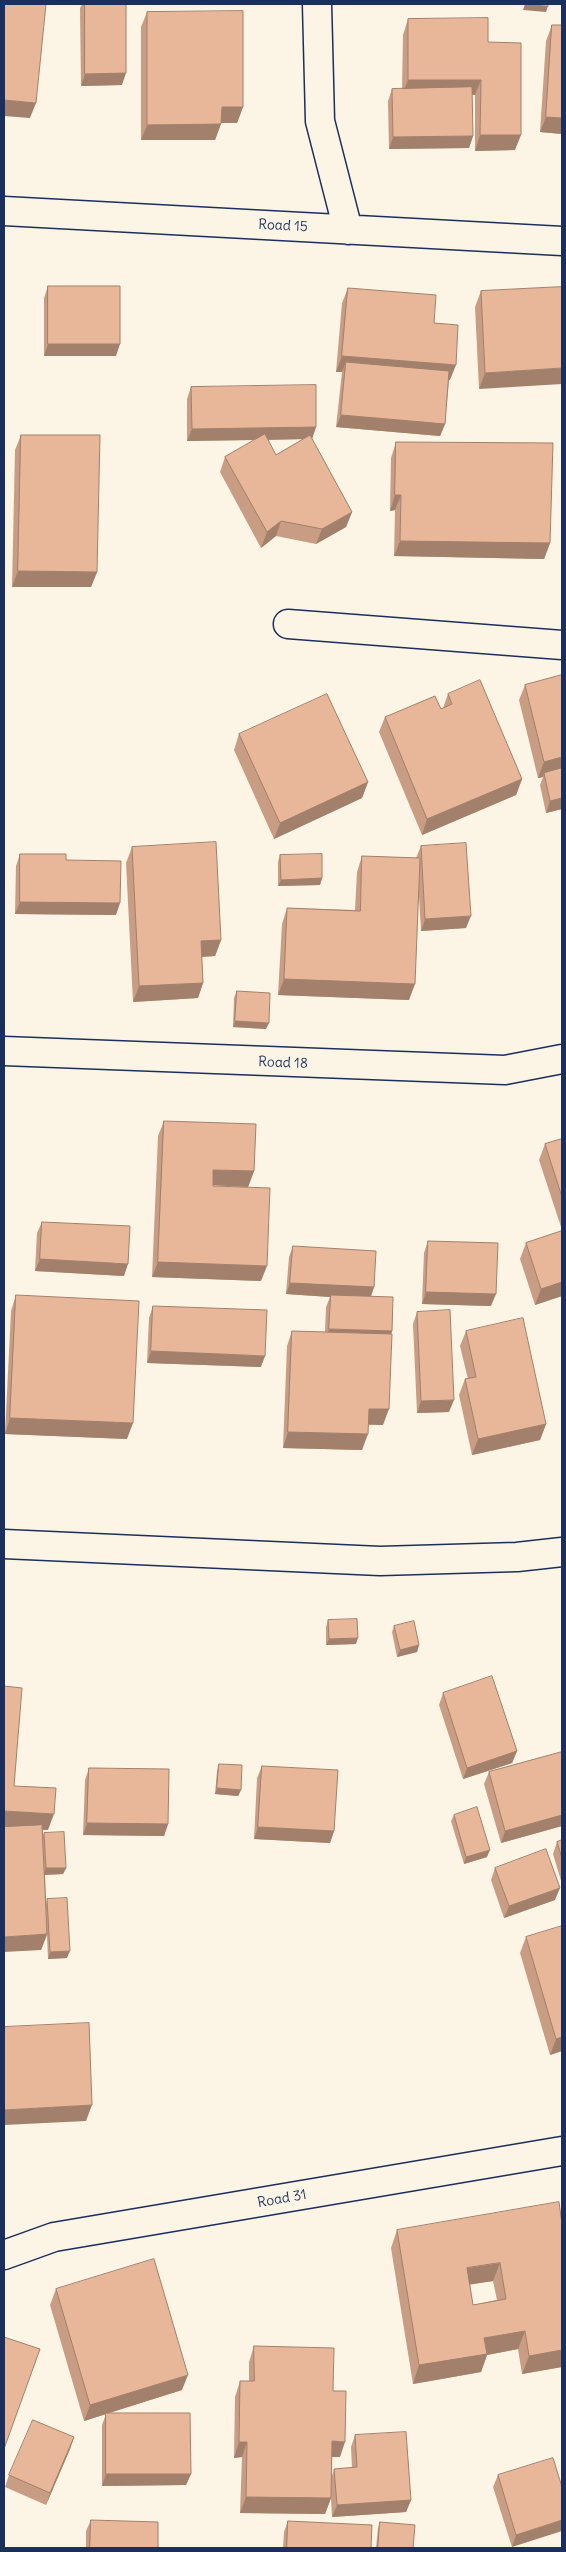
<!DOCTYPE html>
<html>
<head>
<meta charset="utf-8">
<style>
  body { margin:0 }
  #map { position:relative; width:566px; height:2552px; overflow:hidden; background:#fcf5e5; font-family:Delius,sans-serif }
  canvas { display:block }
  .frame { position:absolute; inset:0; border:5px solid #1b2f5e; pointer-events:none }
</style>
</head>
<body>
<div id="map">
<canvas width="566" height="2552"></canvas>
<div class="frame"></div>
</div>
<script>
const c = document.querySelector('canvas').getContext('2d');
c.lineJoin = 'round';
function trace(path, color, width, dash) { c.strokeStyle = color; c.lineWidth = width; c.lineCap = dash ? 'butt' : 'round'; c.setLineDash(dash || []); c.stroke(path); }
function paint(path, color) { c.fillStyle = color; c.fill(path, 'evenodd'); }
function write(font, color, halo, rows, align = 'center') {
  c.font = font + ' Delius,sans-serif'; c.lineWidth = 4; c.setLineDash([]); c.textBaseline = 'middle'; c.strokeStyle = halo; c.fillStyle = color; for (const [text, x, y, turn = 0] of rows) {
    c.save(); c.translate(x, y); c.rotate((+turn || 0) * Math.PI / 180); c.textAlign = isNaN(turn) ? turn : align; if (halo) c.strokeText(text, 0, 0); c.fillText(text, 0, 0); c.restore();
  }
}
const street = new Path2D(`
  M317,4L320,121L348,230
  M4,211L562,241
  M288,624L562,645
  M4,1051L505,1070L562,1059
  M4,1544L380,1561L517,1557L562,1552
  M4,2255L54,2237L562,2151`);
trace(street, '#1b2f5e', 31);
trace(street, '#fcf5e5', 28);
paint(new Path2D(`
  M82,4H126L122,85L81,86L80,8Z
  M147,12L243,107L237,123H221L215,140H141V27Z
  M408,19L488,42L515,150L475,151V95H472L473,136L469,148L389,149L388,101L392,89H402L403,35Z
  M552,25L562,134L540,132L546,41Z
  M48,286L116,356H44V298Z
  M562,287L479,389L475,307L481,291Z
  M348,288L434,323L450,380H449L445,424L440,436L336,427L342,372H336L342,303Z
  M191,387L316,427L312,439L352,512L346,527L316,544L276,536L261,548L220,472L225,457L255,440L187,441V399ZM303,439L276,455L268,440Z
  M21,435L97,572L91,587H12L15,450Z
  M396,442L550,543L544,559L394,556L395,510L390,511L391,458Z
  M562,675V809L546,813L540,785L543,777L538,778L519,700L525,685Z
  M448,694L522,779L516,795L422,835L379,732L385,717L441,709L443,708Z
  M239,734L368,782L362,798L274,839L234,750Z
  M421,846L466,928L421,931L419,896L409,1000L278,995L282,924L287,908L355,910L357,872L362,856L416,858Z
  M132,847L221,940L215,956L202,957L203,983L198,998L133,1002L126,863Z
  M20,854L66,860L116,915L15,914L16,866Z
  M280,855L322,878L320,885L278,886V862Z
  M237,991L266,1029L233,1027L234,998Z
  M164,1121L254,1171L248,1187L213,1185L261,1281L152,1277L158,1136Z
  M562,1139V1230L539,1160L545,1144Z
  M42,1222L124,1276L35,1271L37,1233Z
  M562,1231V1296L535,1305L520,1259L526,1243Z
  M428,1241L491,1306L422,1304L424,1253Z
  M293,1246L374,1287L371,1296L392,1331L391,1334L383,1425H368L362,1450L283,1448L287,1346L292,1331L325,1332L326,1307L330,1297L286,1294L289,1257Z
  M16,1295L127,1439L5,1434L11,1311Z
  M153,1306L261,1367L147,1363L149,1318Z
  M417,1312L449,1412L417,1413L413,1324Z
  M466,1331L546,1424L540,1440L472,1455L459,1395L465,1379H468L460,1346Z
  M328,1620L356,1644L326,1645V1627Z
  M394,1626L419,1645L417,1652L397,1657L392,1632Z
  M443,1693L517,1751L512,1763L463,1779L439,1705Z
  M562,1752V1826L501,1843L484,1784L489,1772Z
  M219,1764L241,1790L238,1796L215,1794L217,1771Z
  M262,1766L334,1831L330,1843L254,1839L257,1778Z
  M89,1768L168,1824L164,1836L83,1835L85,1780Z
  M14,1786L48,1830H43V1836L44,1833L66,1868L63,1874L45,1875L46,1904L47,1899L67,1958L48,1959L47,1935L41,1950Z
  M454,1815L487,1857L464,1864L451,1821Z
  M562,1840V1884L553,1854L557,1842Z
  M495,1868L555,1900L504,1918L491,1880Z
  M526,1937L562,2051L550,2055L520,1953Z
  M562,2224V2367L522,2374L518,2349L487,2355L481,2372L413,2384L391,2248L397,2230ZM493,2281L497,2300L473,2305L470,2284Z
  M56,2289L182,2390L108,2413L191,2474L186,2485L102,2486V2425L106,2414L84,2421L50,2305Z
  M254,2346L333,2391L340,2457H332V2476L334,2469L352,2468L351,2447L355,2435L411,2500L406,2512L332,2517L331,2498L325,2514L240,2513L242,2457L234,2458L235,2397L240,2381H249V2362Z
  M74,2437L70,2449L46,2505L5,2487L9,2475Z
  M498,2475L562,2487L512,2547L493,2487Z
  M91,2520L158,2548H86V2531Z
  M288,2521L371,2548H283L284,2532Z
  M380,2522L413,2548H376L378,2528Z`), '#c89d84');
paint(new Path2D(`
  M525,4L548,6L546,12L523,10Z
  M126,73L122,85L81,86L85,74Z
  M408,80H481L475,95H402Z
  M4,100L36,103L30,118L4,116Z
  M222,107H243L237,123H216Z
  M546,117L562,118V134L540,132Z
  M221,124L215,140H141L147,125Z
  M480,135H521L515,150L475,151Z
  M473,136L469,148L389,149L393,137Z
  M48,344H120L116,356H44Z
  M342,356L456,365L450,380L345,373L346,362L342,372H336Z
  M562,368V384L479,389L485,373Z
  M341,415L445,424L440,436L336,427Z
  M316,427L312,439L187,441L192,429Z
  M395,495H401L395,510L390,511Z
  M352,512L346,527L316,544L322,529Z
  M281,521L276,536L261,548L267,532Z
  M400,541L550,543L544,559L394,556Z
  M18,571L97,572L91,587H12Z
  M562,757V772L544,773L543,777L538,778L544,762Z
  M522,779L516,795L422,835L427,819Z
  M368,782L362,798L274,839L280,823Z
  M562,798V809L546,813L550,801Z
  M322,878L320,885L278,886L281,880Z
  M20,902L120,903L116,915L15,914Z
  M471,916L466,928L421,931L425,919Z
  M221,940L215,956L195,957L201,941Z
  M284,979L415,984L409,1000L278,995Z
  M203,983L198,998L133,1002L139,986Z
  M235,1021L269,1023L266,1029L233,1027Z
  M213,1170L254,1171L248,1187L208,1185Z
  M40,1259L128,1264L124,1276L35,1271Z
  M158,1262L267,1266L261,1281L152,1277Z
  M562,1282V1296L535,1305L541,1289Z
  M290,1283L374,1287L370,1299L331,1295L330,1297L286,1294Z
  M426,1292L496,1294L491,1306L422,1304Z
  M329,1329L392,1331L388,1343L325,1341Z
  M151,1351L265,1356L261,1367L147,1363Z
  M454,1400L449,1412L417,1413L421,1401Z
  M369,1409H389L383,1425L363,1424Z
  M10,1418L133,1423L127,1439L5,1434Z
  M546,1424L540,1440L472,1455L478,1439Z
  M288,1432L368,1434L362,1450L283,1448Z
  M358,1638L356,1644L326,1645L329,1639Z
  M419,1645L417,1652L397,1657L400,1650Z
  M517,1751L512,1763L463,1779L467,1768Z
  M217,1788L241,1790L238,1796L215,1794Z
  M4,1811L54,1814L48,1830L4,1827Z
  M562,1815V1826L501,1843L505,1831Z
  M87,1823L168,1824L164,1836L83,1835Z
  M258,1827L334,1831L330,1843L254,1839Z
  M490,1850L487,1857L464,1864L466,1857Z
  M46,1868H66L63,1874L43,1875Z
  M560,1888L555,1900L504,1918L509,1906Z
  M47,1934L41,1950L4,1952V1937Z
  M70,1951L67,1958L48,1959L50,1952Z
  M562,2037V2051L550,2055L556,2039Z
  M92,2105L86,2121L4,2125V2110Z
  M500,2263L493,2281L461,2286L467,2268Z
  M525,2331L518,2349L487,2355L481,2372L413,2384L419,2365L484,2338Z
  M562,2350V2367L522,2374L529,2356Z
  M188,2375L182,2390L84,2421L90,2405Z
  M74,2437L70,2449L46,2505L50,2493Z
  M332,2441L345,2442L340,2457H327Z
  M239,2442H247L242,2457L234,2458Z
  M106,2474H191L186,2485L102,2486Z
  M246,2497L331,2498L325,2514L240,2513Z
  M411,2500L406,2512L332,2517L337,2505Z
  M562,2520V2531L512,2547L516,2535Z`), '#a2806b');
const building = new Path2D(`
  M4,4H46L36,103L4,100Z
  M85,4H126V73L85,74Z
  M525,4H548V6Z
  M243,11V107H222L221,124L147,125V12Z
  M488,18V42L521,43V135H480L481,80H408V19Z
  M552,25H562V118L546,117Z
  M472,87L473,136L393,137L392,89Z
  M48,286H120V344H48Z
  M562,287V368L485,373L481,291Z
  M348,288L436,295L434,323L458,325L456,365L342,356Z
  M346,362L449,371L445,424L341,415Z
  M316,385V427L192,429L191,387Z
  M265,434L276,455L310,435L352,512L322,529L281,521L267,532L225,457Z
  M21,435H100L97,572L18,571Z
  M396,442L553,443L550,543L400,541L401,495H395Z
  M562,675V757L544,762L525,685Z
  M480,680L522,779L427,819L385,717L435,696L441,709L452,704L448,694Z
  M327,694L368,782L280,823L239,734Z
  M562,768V798L550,801L544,773Z
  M216,842L221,940L201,941L203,983L139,986L132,847Z
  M466,843L471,916L425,919L421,846Z
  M20,854H66V860L121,861L120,903L20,902Z
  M322,854V878L281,880L280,855Z
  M362,856L420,858L415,984L284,979L287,908L360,911Z
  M237,991L270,993L269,1023L235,1021Z
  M164,1121L256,1124L254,1171L213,1170V1186L270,1188L267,1266L158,1262Z
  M562,1139V1197L545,1144Z
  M42,1222L130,1226L128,1264L40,1259Z
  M562,1231V1282L541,1289L526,1243Z
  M428,1241L498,1243L496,1294L426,1292Z
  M293,1246L376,1251L374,1287L290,1283Z
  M16,1295L139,1301L133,1423L10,1418Z
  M331,1295L393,1297L392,1331L329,1329Z
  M153,1306L267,1310L265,1356L151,1351Z
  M450,1310L454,1400L421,1401L417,1312Z
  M523,1318L546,1424L478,1439L465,1379L476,1377L466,1331Z
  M292,1331L392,1334L389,1409H369L368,1434L288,1432Z
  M357,1619L358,1638L329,1639L328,1620Z
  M414,1621L419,1645L400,1650L394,1626Z
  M492,1676L517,1751L467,1768L443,1693Z
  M4,1686L22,1688L14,1786L56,1788L54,1814L4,1811Z
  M562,1752V1815L505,1831L489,1772Z
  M219,1764L242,1765L241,1790L217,1788Z
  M262,1766L338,1770L334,1831L258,1827Z
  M89,1768L169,1769L168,1824L87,1823Z
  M477,1807L490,1850L466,1857L454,1815Z
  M42,1825L47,1934L4,1937V1827Z
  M64,1832L66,1868H46L44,1833Z
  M562,1840V1858L557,1842Z
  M546,1849L560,1888L509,1906L495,1868Z
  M67,1898L70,1951L50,1952L47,1899Z
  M562,1926V2037L556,2039L526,1937Z
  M89,2023L92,2105L4,2110V2027Z
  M559,2202L562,2224V2350L529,2356L525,2331L484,2338L487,2354L419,2365L397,2230ZM500,2263L506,2299L473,2305L467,2268Z
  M154,2259L188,2375L90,2405L56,2289Z
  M4,2337L40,2349L4,2449Z
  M254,2346L334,2348L333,2391H346L345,2442L332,2441L331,2498L246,2497L247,2442H239L240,2381H254Z
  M106,2413H190L191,2474H106Z
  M33,2420L74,2437L50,2493L9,2475Z
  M406,2432L411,2500L337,2505L334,2469L357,2467L355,2435Z
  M553,2458L562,2487V2520L516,2535L498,2475Z
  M91,2520L158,2522V2548H90Z
  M288,2521L372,2525L371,2548H287Z
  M380,2522L415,2525L413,2548H378Z`);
paint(building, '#e8b799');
trace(building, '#a2806b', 1);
write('14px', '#1b2f5e', '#fcf5e5', [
  ["Road 15",283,226,3],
  ["Road 18",283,1063,2],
  ["Road 31",282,2199,-10]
]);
</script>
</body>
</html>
